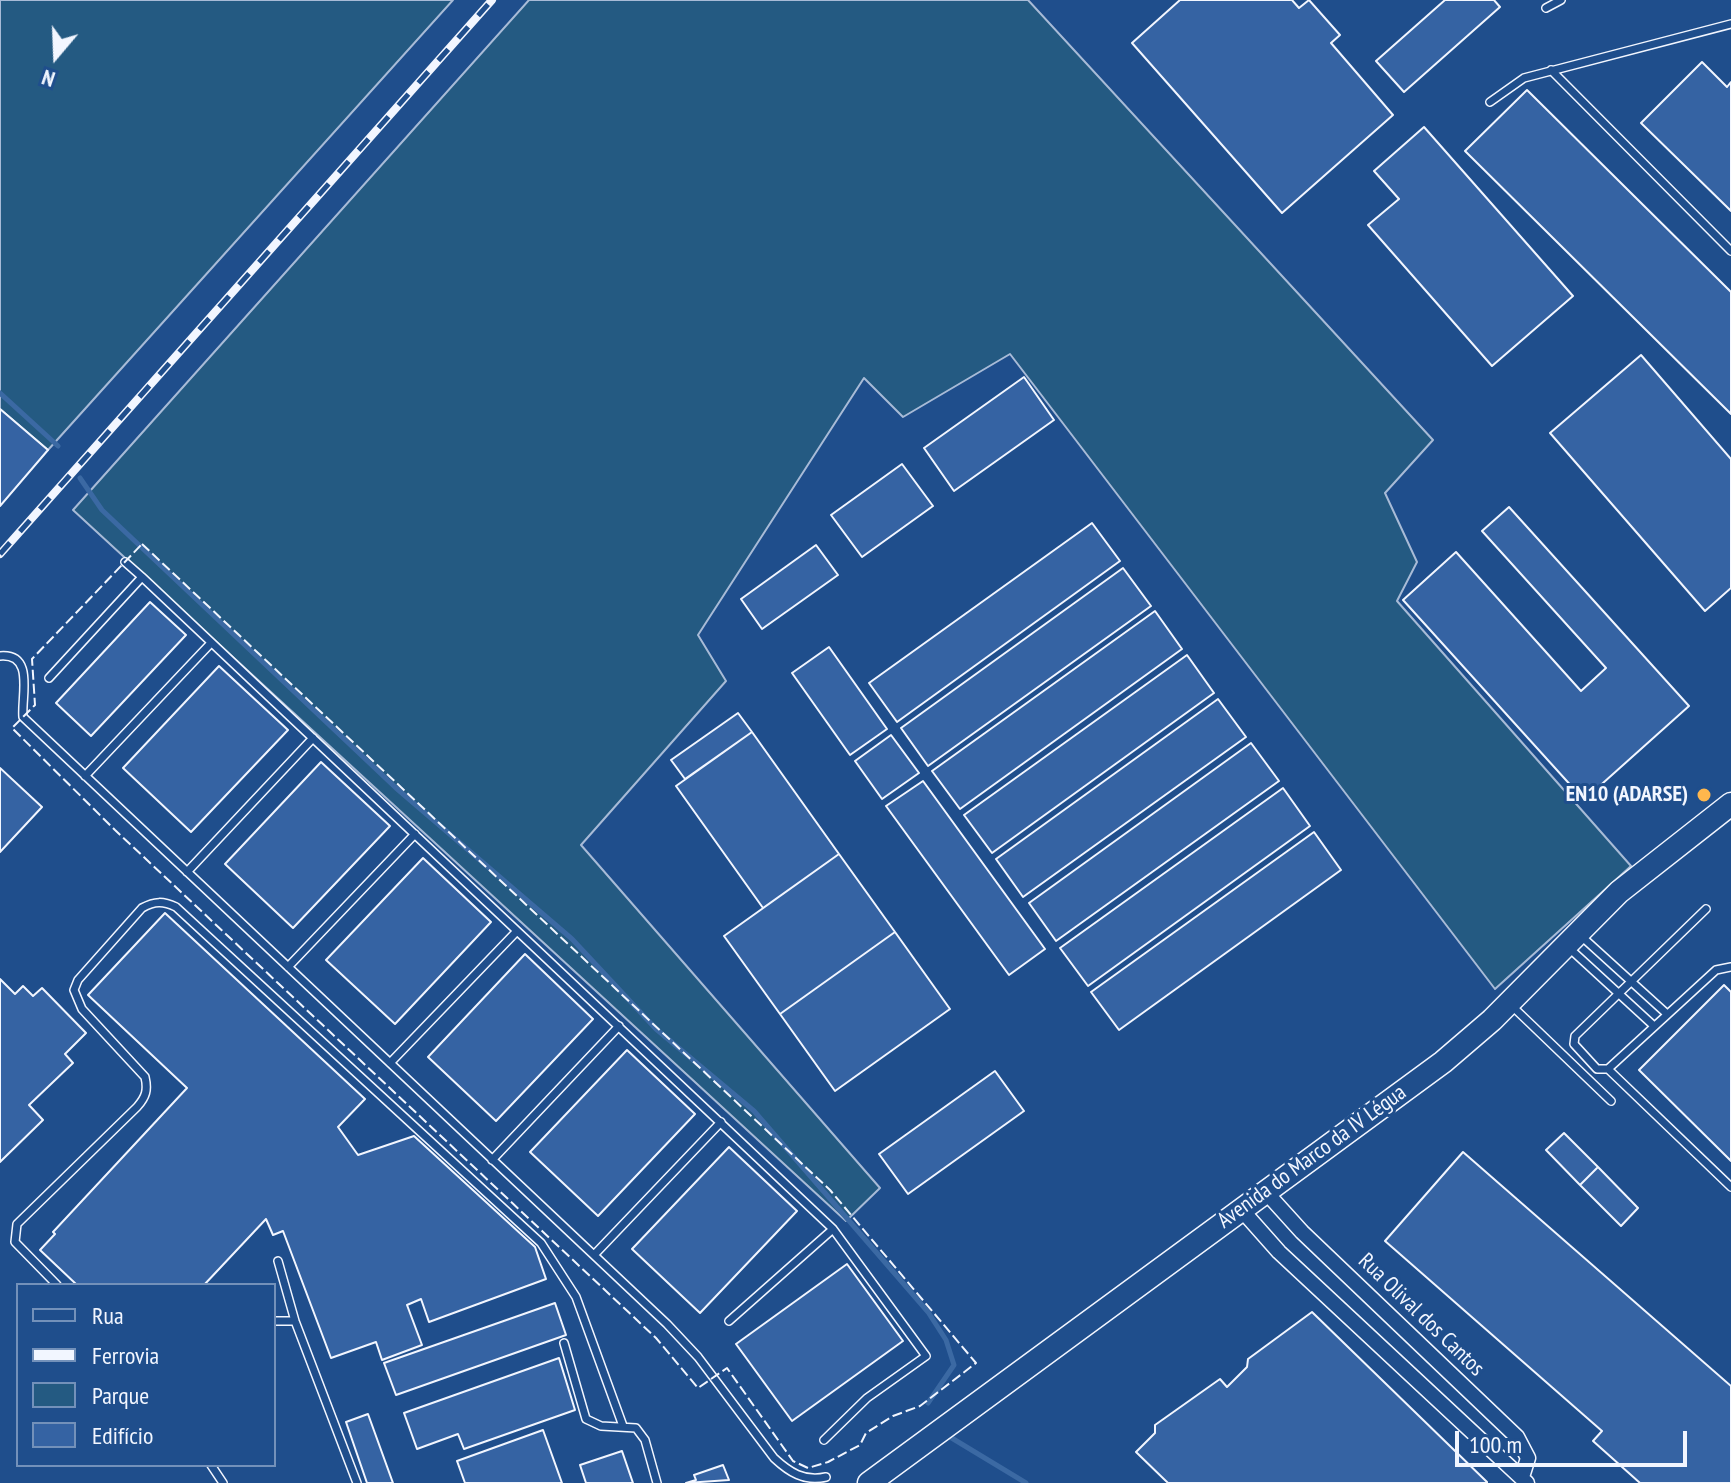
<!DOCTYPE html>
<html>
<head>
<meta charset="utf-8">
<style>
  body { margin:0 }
  #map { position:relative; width:1731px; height:1483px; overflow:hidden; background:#1f4e8c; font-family:"PT Sans Narrow",sans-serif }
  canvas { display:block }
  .legend { position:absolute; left:16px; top:1283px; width:260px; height:184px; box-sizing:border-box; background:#1f4e8c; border:2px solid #7391ba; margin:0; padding:10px 14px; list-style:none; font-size:24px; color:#f2f6ff }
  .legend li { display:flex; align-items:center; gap:16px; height:40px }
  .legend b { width:40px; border:2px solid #7391ba }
  .north { position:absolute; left:16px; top:16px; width:80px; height:80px; -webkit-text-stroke:6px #1f4e8c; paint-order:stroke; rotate:199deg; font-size:22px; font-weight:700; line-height:32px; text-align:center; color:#f2f6ff }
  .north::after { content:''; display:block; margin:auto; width:28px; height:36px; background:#f2f6ff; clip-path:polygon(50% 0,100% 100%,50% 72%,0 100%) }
  .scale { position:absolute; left:1455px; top:1431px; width:232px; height:36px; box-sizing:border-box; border:4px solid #f2f6ff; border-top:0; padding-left:10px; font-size:24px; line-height:28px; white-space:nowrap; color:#f2f6ff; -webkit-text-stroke:6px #1f4e8c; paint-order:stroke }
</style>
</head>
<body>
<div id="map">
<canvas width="1731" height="1483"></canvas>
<ul class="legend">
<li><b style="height:10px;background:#1f4e8c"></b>Rua</li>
<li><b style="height:10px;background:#f2f6ff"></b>Ferrovia</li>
<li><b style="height:22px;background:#245a82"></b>Parque</li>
<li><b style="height:22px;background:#3563a3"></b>Edifício</li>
</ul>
<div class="north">N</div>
<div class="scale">100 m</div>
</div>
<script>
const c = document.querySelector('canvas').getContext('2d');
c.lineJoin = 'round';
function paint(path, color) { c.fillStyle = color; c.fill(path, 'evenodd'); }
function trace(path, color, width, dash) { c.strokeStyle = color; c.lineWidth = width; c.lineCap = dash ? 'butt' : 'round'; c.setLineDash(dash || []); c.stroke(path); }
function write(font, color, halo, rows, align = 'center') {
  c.font = font + ' "PT Sans Narrow",sans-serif'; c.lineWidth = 6; c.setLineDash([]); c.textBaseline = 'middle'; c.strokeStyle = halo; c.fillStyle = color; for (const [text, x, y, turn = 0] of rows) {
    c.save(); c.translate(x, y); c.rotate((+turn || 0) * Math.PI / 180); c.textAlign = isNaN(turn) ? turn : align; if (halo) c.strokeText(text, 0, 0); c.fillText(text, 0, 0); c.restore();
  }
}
const green = new Path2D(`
  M0,0H453L48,450L0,409Z
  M529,0H1028L1433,440L1385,493L1417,562L1397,601L1631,866L1495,989L1010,354L903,417L864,378L698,635L726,681L581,845L880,1188L846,1221L73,510Z`);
paint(green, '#245a82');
trace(green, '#a8bbd7', 2);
trace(new Path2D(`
  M0,393L58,446
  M80,478L102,510L396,788L572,939L656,1029L754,1111L928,1312L946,1340L954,1365L928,1403
  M950,1437L1026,1483`), '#3b69a3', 5);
const building = new Path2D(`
  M1180,0H1292L1299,8L1309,0L1340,35L1331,43L1393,115L1282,213L1132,43Z
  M1445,0H1494L1500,7L1404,92L1376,61Z
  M1702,62L1727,87L1731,82V211L1641,123Z
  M1527,90L1731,292V414L1465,151Z
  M1424,127L1573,296L1492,366L1368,225L1399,199L1374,171Z
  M1641,355L1731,459V588L1705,611L1550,433Z
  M1024,377L1054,420L954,491L924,448Z
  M0,409L48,450L0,506Z
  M902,464L933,506L862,557L831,515Z
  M1509,507L1689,706L1584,800L1403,600L1456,552L1581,691L1606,668L1482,531Z
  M1092,523L1120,561L897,722L869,683Z
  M816,545L838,575L762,629L741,599Z
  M1123,568L1151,606L928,766L901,728Z
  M150,602L186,635L91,736L56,703Z
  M1155,611L1182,649L960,809L932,771Z
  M829,647L887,729L850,755L792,673Z
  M1187,655L1214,693L992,853L964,815Z
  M219,666L288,730L191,832L123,768Z
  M1218,699L1246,737L1023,897L996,859Z
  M738,713L752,732L685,779L671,760Z
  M752,732L839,854L763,908L676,786Z
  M891,735L919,773L882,799L855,761Z
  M1251,743L1279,781L1056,941L1029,903Z
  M321,762L390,826L293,928L225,864Z
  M0,768L42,807L0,852Z
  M923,781L1045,949L1009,975L886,806Z
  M1283,788L1310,826L1088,986L1060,948Z
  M1314,832L1341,870L1119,1030L1091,992Z
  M839,854L895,932L780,1014L724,936Z
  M423,858L491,922L395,1024L326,960Z
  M165,913L365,1099L338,1127L358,1155L414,1136L535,1247L546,1279L429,1322L421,1299L407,1305L422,1345L382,1360L376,1342L331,1358L283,1231L273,1235L266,1219L204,1285H77L40,1250L55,1234L53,1232L187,1088L88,995Z
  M895,932L950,1009L835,1091L780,1014Z
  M525,954L593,1019L496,1121L428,1057Z
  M0,979L15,994L23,986L33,996L42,988L86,1033L65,1054L73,1063L29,1105L43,1120L0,1162Z
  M1724,985L1731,992V1161L1639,1070Z
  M627,1050L695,1114L598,1216L530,1152Z
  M995,1071L1024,1111L908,1194L879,1154Z
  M1564,1133L1598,1167L1580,1185L1546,1150Z
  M729,1147L797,1211L700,1313L632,1249Z
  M1463,1152L1731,1386V1483H1640L1593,1441L1602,1431L1385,1241Z
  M1598,1167L1638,1208L1621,1226L1580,1185Z
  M847,1264L903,1341L792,1421L736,1344Z
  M555,1303L566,1335L396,1395L384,1363Z
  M1312,1312L1487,1482V1483H1168L1136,1452L1155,1433V1425L1220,1379L1227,1387L1247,1367L1248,1359Z
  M559,1358L575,1410L464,1449L458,1434L417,1449L404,1413Z
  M368,1414L393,1483H367L346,1422Z
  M543,1430L562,1483H465L457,1461Z
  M622,1451L633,1483H586L580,1465Z
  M723,1465L729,1480L686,1483L696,1480L694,1475Z`);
paint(building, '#3563a3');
trace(building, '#f2f6ff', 2);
const service = new Path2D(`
  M1546,8L1561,0
  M1551,70L1731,251
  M1490,102L1524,78L1731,24
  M125,562L142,577
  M0,656C35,653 21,696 23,717L667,1324L698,1357L774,1458C789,1472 804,1482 826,1477
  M49,678L142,577L833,1229L926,1356L867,1398L824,1440
  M85,776L211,643
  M187,872L313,738
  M1706,909L1575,1036L1574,1044L1597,1069H1608L1716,970L1731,967
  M1580,935L1667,1014
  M1568,947L1654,1026
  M288,967L415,834
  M1512,1006L1611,1101
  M390,1063L517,931
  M1608,1069L1731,1187
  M492,1160L619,1026
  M594,1255L721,1122
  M278,1261L295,1321L357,1483
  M57,1285L15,1242L17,1224L137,1107C146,1097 148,1090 145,1077L82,1009L74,990L78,980L142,908C155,901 163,901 176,907L541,1243L576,1297L623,1426
  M274,1321H295
  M729,1321L833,1229
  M564,1343L586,1419L601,1426L636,1428L645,1440L657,1483
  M211,1465L223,1483`);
const minor = new Path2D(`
  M1264,1190L1302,1232L1517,1437L1528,1458L1522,1477
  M1240,1208L1279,1252L1527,1483`);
const primary = new Path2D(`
  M869,1483L1443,1062L1492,1020L1619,892L1731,804`);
trace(service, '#f2f6ff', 10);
trace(minor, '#f2f6ff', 17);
trace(primary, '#f2f6ff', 25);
trace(service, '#1f4e8c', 7);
trace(minor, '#1f4e8c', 14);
trace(primary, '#1f4e8c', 22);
const rail = new Path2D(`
  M0,554L492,0`);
trace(rail, '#f2f6ff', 8);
trace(rail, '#1f4e8c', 5, [15]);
trace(new Path2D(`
  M142,544L830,1190L976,1363L920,1406L893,1416L866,1433L860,1445L828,1462L808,1468L793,1461L727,1368L698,1388L656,1338L115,830L12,728L35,705L32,659Z`), '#f2f6ff', 2, [10, 4]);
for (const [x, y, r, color] of [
  [1704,795,8,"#ffb74d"]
]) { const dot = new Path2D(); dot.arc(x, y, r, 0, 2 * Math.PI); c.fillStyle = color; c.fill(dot); trace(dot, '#1f4e8c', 3); }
write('bold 22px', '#f2f6ff', '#1f4e8c', [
  ["EN10 (ADARSE)",1688,795]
], 'right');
write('22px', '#f2f6ff', '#1f4e8c', [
  ["Avenida do Marco da IV Légua",1312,1157,-36],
  ["Rua Olival dos Cantos",1421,1315,44]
]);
</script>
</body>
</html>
